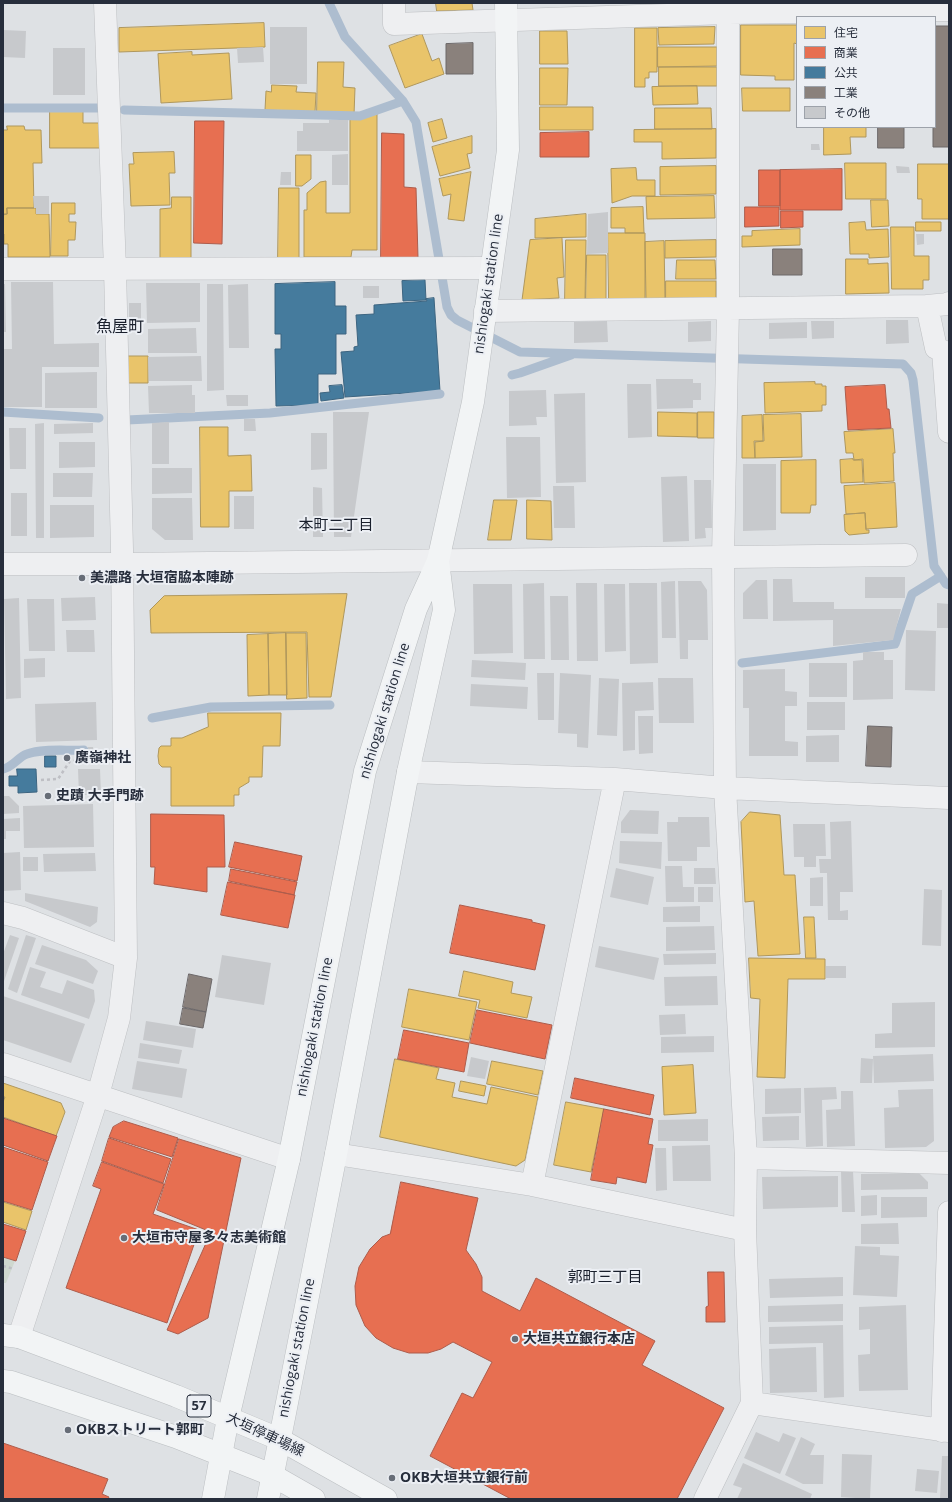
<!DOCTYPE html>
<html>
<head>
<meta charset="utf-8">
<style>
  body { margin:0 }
  #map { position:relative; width:952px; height:1502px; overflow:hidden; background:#dee1e4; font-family:"Open Sans","Noto Sans JP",sans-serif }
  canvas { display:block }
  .frame { position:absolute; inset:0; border:4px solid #272e3c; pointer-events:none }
  .legend { position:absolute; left:796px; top:16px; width:140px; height:112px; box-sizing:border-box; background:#eceff4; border:1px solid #9da2aa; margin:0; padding:5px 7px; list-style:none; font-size:12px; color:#272e3c }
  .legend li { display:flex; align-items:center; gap:8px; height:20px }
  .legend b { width:20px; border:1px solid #9da2aa }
</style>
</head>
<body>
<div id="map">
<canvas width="952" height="1502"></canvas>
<div class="frame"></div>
<ul class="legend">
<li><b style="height:11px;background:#e9c46a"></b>住宅</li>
<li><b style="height:11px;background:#e76f51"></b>商業</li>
<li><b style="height:11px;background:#457b9d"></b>公共</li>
<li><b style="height:11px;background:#8a817c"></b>工業</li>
<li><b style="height:11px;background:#c7c9cc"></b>その他</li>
</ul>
</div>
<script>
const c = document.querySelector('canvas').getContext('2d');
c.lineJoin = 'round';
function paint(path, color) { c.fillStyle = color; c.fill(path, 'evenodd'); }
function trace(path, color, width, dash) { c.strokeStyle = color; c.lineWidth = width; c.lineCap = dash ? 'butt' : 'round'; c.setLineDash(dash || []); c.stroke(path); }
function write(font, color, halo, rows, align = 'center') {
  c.font = font + ' "Open Sans","Noto Sans JP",sans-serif'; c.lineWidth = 4; c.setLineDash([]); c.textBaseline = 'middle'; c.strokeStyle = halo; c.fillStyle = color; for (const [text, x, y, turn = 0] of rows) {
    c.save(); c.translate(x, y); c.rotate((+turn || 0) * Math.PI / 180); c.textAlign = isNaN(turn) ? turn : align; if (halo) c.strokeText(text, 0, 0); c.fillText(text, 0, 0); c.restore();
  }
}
paint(new Path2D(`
  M3,1257L15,1261L6,1283H3Z`), '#cfd8cf');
const homes = new Path2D(`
  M436,3H472L473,10L437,11Z
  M264,23L265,47L119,52V28Z
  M741,25H797V44L794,43V80H775V76L741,75Z
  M715,27L714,44L659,45L658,28Z
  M635,28H657V72H649V78H645V87H635Z
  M540,31H567L568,64H540Z
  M422,34L432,61L439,58L444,74L405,88L389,46Z
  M658,47H717V66L658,67Z
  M192,52V55L229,53L232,99L161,103L158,54Z
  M318,62H344L343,87L355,88L354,115L317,114Z
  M659,67H717V86H659Z
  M540,68H568L567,105H540Z
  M272,85L297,86L296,92L316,93L315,112L265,110L266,91L271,92Z
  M697,86L698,104L653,105L652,87Z
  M742,88H790V111H743Z
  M540,107H593V130H540Z
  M655,108H711L712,129H655Z
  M50,111H83V123H103V148H50Z
  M377,112V250H352L351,257H304V210H307V193L320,182L326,181V213H350V117H363V114Z
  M442,119L447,138L433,142L428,123Z
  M7,126H24L25,130H41L42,163H33L34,208H7V214H3V130H7Z
  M824,127H866V137H850L851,154L824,155Z
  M716,129V158L662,159V142H634V130Z
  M472,136V153L467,154L470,168L440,176L432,147Z
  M174,152L175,173H169L170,205L131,206L129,164H134L133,153Z
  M296,155H311V179L302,186H296Z
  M845,163H886V199H846Z
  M918,164H949V219H922V199H918Z
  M716,166V194L660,195V167Z
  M636,168L637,180H655V196H632L612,203L611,169Z
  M471,172L464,221L448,219L451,194L443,196L439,179Z
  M279,188H299V258H278Z
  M714,196L715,218L647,219L646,197Z
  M172,197H191V258L160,259V209L171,208Z
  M871,200H888L889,226L872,227Z
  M52,203H75V214H69V222H76L75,240H68V256H51Z
  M643,207L644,233H625V228H611V208Z
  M7,208H36V214H49L50,257H8V244H4V234H3V215L7,214Z
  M586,214V237L535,238V219Z
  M865,222L866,230L888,229L889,257L869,258V254H850L849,223Z
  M916,222H941V231H916Z
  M891,227H914V256H929V280H923V289H892Z
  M800,229V245L742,247V236H752V231Z
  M608,233H645V299H609Z
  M562,238L564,277L557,278L559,298L522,300L530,240Z
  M566,240H586L585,300H565Z
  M716,240V257L665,258V241Z
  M664,241L665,299H646L645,242Z
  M587,255H606V300L586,299Z
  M846,259H868V264L888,263L889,293L846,294Z
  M677,260H715L716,279H676Z
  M666,281H716V299H666Z
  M126,356H148V383H126Z
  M815,382V384H822V386H826V405H822V411L765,413L764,383Z
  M658,412L697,413V437L658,436Z
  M698,412H714V438H698Z
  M801,414L802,457L755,458V442L764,441L763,415Z
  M762,415L763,441H754L755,458H742V416Z
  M200,427H228V456L251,455L252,491H229V527H201Z
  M893,429L895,453H893L894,481L864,483L863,459L854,460L853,453H846L844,432Z
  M853,459V460H862L863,482L841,483L840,460Z
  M816,460V505H811L810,513H781V461Z
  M895,483L897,527L866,529L865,513L846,514L844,486Z
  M494,500H517L511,540H488Z
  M527,500L551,501L552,540L527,539Z
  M865,513L866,530H869V533L849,535L845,531L844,515Z
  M347,594L331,697H309L307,632L151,633L150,610L164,596Z
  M286,633H306L307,698L287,699Z
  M286,633L287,695H269L268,634Z
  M268,634L269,695L248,696L247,635Z
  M208,713H281L280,746H263L262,777H249V782L239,788V795H234V806H171V767H162L159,764L158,756L159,748L161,746H171V738H182L208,727Z
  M750,812L780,815L784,875H795L800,954L758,956L754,901L745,902L741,822Z
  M804,917H814L816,958H806Z
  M749,958L825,959V979H788L785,1078L757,1077L760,999L751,998Z
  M464,971L513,982L511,993L532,997L527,1018L478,1008L480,1000L459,996Z
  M409,989L477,1002L469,1040L402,1027Z
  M395,1059L439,1068L436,1079L455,1083L452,1097L487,1104L491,1087L538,1097L525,1160L516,1166L380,1137Z
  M492,1061L543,1071L538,1095L487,1084Z
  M693,1065L696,1113L664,1115L662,1067Z
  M461,1081L486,1086L484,1096L459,1091Z
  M3,1083L61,1103L65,1112L56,1136L3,1117V1102L5,1097H3Z
  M566,1102L604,1109L591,1172L554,1165Z
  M3,1202L32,1211L26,1230L3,1222Z`);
paint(homes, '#e9c46a');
trace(homes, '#af975c', 1);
const shops = new Path2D(`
  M195,121H224L222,244L194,243Z
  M589,132V157H540V133Z
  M382,133L404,134V187L416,188L418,258H381Z
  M842,169V210H780V170Z
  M759,170H780V206H759Z
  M745,207H779V226L745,227Z
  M781,211H803V227L781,228Z
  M885,385L887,409H889L891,428L848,430L845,387Z
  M151,814L224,815L225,867H207V892L154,884L155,867H151Z
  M235,842L302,856L297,881L229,867Z
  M231,869L297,882L294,895L229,881Z
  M228,882L295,895L288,928L221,915Z
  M460,905L532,920V922L545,925L535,970L450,953Z
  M477,1010L552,1025L545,1059L470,1043Z
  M404,1030L469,1043L464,1072L398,1059Z
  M575,1078L654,1095L650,1115L571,1098Z
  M604,1109L653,1119L648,1144L653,1145L646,1183L617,1177L616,1184L591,1180Z
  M3,1118L57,1136L48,1161L3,1145Z
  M124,1121L178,1138L172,1157L109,1137L113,1127Z
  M109,1138L171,1159L163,1183L102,1161Z
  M179,1139L241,1158L208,1318L178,1334L167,1330L211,1232L157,1210Z
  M3,1147L48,1162L32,1210L3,1201Z
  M102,1162L164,1184L153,1214L199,1230L167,1323L66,1288L101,1189L93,1186Z
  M401,1182L478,1198L466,1250L476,1264L482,1277V1291L520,1311L536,1278L655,1341L642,1365L724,1408L677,1499H511L430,1456L462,1393L473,1398L492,1362L453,1342L441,1349L428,1353H409L393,1348L376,1338L365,1326L356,1305L355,1286L359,1267L370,1249L382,1237L390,1234Z
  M3,1224L26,1231L16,1261L3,1257Z
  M708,1272H724L725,1322H706V1307L708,1306Z
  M3,1443L108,1479L102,1494L109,1497L108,1499H3Z`);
paint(shops, '#e76f51');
trace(shops, '#ad5c4b', 1);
const public = new Path2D(`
  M425,280L426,300L403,301L402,281Z
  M335,282V306H346V334H336V374H318V405L276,406L275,349H281V334H275V284Z
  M434,298L440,391L345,397L341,352L354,351V347L358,346L356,315L374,314V305L427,301L426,299Z
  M342,385L344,398L321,401L320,393L330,392L329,386Z
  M45,756H56V767H45Z
  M17,769H36L37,792L18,793V786H9V776H17Z`);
paint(public, '#457b9d');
trace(public, '#3c6480', 1);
const industry = new Path2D(`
  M935,26H949V147H933V127H935Z
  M473,43V74H446V44Z
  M878,127H904V148H878Z
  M773,249H802V275H773Z
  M868,726L892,727L891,767L866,766Z
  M189,974L212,979L206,1012L183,1007Z
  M183,1008L206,1012L203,1028L180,1024Z`);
paint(industry, '#8a817c');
trace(industry, '#6c6869', 1);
trace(new Path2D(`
  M329,3L345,37L403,101L416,122L447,307L451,315L457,320L520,352L903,364L911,373L913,380L934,566L946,584L949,585
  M3,108H99
  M124,110L360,116L403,101
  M512,375L520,373L571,355
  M3,412L99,418
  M127,420L270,413L440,394
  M742,663L895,644L912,594L941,576
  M152,718L211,707L330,705
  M3,769C13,767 18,757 27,754C43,748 67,751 84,750`), '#adbdcf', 9);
paint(new Path2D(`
  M270,27H307V84H270Z
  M3,30L26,31L25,58L3,57Z
  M263,47L264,62L238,63L237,48Z
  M53,48H85V95H53Z
  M329,120H348V151H297V131H303V123H329Z
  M811,144H819L820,150H811Z
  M348,154V185H332V155Z
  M896,166L909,167L910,173H897Z
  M281,172H291V185H280Z
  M33,196H49V214H36V208H34Z
  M608,212V253L587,254L588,214Z
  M916,234H924V244L917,245Z
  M11,282H53L54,344L99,343V367H42V407H3V349H12Z
  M146,283H200V322L147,323Z
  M3,284H5L6,332H3Z
  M207,284H223L224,390L207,391Z
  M248,284L249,348H229L228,285Z
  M363,286H379V298H363Z
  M129,303H141V321H129Z
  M886,320H908L909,343L886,344Z
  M607,321L608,342L574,343V322Z
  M711,321V341L688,342V322Z
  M811,321H834V338L812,339Z
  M807,322V338L769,339V323Z
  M196,328L197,353H148V329Z
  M201,356L202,381H149L148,357Z
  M97,372V408H45V373Z
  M656,379H693V383H701V400H693V408L657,409Z
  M627,384H651L652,437L628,438Z
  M192,385V395H195V413H149L148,386Z
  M546,390L547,417H536L537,425L509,426V391Z
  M585,393L586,482L556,483L554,394Z
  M226,395H248V406H227Z
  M333,412H369L351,537H334Z
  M244,419H255L256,431H244Z
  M169,422V464H152V423Z
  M44,423V538H36L35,424Z
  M93,423V433L54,434V424Z
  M9,428H26V469H10Z
  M311,433H327V469L311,470Z
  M506,437H540L541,497L507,498Z
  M59,442H95V467L59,468Z
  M743,464H776V530L743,531Z
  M152,468H192V493L152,494Z
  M53,473H93L92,497H53Z
  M687,476L689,541L663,542L661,477Z
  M694,480H711L712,528H705L706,538L695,539Z
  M553,486H574L575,528H554Z
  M313,487L322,488L323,537H313Z
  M11,493H27V536H11Z
  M234,496H254V529H234Z
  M152,498H192L193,540H165L152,529Z
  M50,505H94V537L50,538Z
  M865,577H905V598H865Z
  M773,579H792L793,602H834V609H901L893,640L833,646V620L773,621Z
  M756,580H767L768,619H743V593Z
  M675,581L676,638H662L661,582Z
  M678,581H701L707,590L708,640H688V659H680Z
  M544,583L545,659H524L523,584Z
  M576,583H597L598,661H577Z
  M629,583H657L658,663L630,664Z
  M473,584H512L513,653L474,654Z
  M604,584H625L626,651L605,652Z
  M550,596H568L569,660H551Z
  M95,597L96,620L62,621L61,598Z
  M19,598L21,698L6,699L4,599Z
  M27,599H54L55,651H29Z
  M937,603L949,604V628H937Z
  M66,630H94L95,652H67Z
  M906,630L936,631L935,691L905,690Z
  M863,652H884V660H893V699L853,700V661L863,660Z
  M45,658V677L24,678V659Z
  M472,660L526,663L525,680L471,677Z
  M809,663H847V697H809Z
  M785,669V691L797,692V706H785V741L798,742V756H749V708H743V670Z
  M537,673H554V720H538Z
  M560,673L591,675L588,748L577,747V734L558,733Z
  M599,678L619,679L617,736L597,735Z
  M658,678H693L694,723H659Z
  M653,682L654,710L635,711V750L623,751L622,683Z
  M471,684L528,687L527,709L470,706Z
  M96,702L97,740L36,742L35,704Z
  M807,702H845V730H807Z
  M638,716H653V753L639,754Z
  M839,735V762H806V736Z
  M88,747H93L94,752H88Z
  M78,769H100L101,795H79Z
  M3,796H9L19,806V813L3,814Z
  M93,804L94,847L24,848L23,806Z
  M630,810L659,811L658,834L621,833V822Z
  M678,817H709L710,847H697V861H668L667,822H678Z
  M20,818V831H6V839H3V819Z
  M851,821L853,892H840V911L848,910V920H828L827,873H820L819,859H831L830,822Z
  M793,824H825L826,856H816V867H804V857H794Z
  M620,841L662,842L661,869L619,863Z
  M20,852L21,890L3,891V853Z
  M95,853L96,871L44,872L43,854Z
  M23,857H38V871H23Z
  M665,866H682L683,887H694V902H666Z
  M616,868L654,877L648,905L610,897Z
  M694,868H715L716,884H694Z
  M823,877V906H810V878Z
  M698,887H713V902H698Z
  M924,889L942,890L941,946L922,945Z
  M25,893L98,907L97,922L90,927L25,901Z
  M700,906V922H663V907Z
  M714,926L715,950L666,951V927Z
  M10,935L19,938L3,984V954Z
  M26,935L36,938L17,993L8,989Z
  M42,945L86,960L98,971L93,984L35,964Z
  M599,946L659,958L654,980L595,967Z
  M716,953V964L664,965L663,954Z
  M222,955L271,963L264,1005L215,997Z
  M826,966H846V978H826Z
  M30,967L46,972L40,987L62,994L67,980L94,990L95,1001L89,1019L21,995Z
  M717,976L718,1005L665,1006L664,977Z
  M3,996L85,1024L71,1063L3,1040Z
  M935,1002V1047L875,1048V1034L892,1033V1003Z
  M685,1014L686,1034L660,1035L659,1015Z
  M146,1021L196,1029L193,1048L143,1040Z
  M714,1036V1052L661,1053V1037Z
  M140,1043L182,1050L179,1064L138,1058Z
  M933,1054L934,1081L874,1083L873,1056Z
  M471,1057L489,1061L485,1079L467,1076Z
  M861,1058L873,1059L872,1083H860Z
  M137,1061L187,1069L182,1098L132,1089Z
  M836,1087L837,1099L822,1100L823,1146L806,1147L804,1088Z
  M801,1088V1113L765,1114V1089Z
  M933,1089L934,1141L926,1147L885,1148L884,1108L899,1107L898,1090Z
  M841,1091H853L855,1146L827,1147L826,1110L841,1109Z
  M799,1116V1140L763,1141L762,1117Z
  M708,1119V1141H658V1120Z
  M710,1145L711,1181H673L672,1146Z
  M655,1148H666L667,1190L656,1191Z
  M841,1171H853L855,1212H842Z
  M919,1173L928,1182V1189L861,1190V1174Z
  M838,1176V1207L763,1209L762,1177Z
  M877,1195V1215L861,1216V1196Z
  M881,1197H927V1217L881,1218Z
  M898,1223L899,1244H861V1224Z
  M855,1246L880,1247V1255L899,1256L897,1297L853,1295Z
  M843,1277V1296L770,1298L769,1279Z
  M843,1304V1321L768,1322V1306Z
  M906,1305L908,1390L859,1391L858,1355L870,1354V1329L859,1330V1307Z
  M843,1325L844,1397L824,1398L823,1343L769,1344V1327Z
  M816,1347L817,1392L770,1393L769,1349Z
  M756,1432L779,1442L783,1433L796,1438L780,1474L744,1458Z
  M801,1437L815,1444L810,1455H824L823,1484H803L785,1475Z
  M842,1454L872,1455L870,1499L841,1497Z
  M942,1456H949V1499H940Z
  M743,1463L812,1494L810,1499H737L742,1488L733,1485Z
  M917,1469L939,1471L937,1493L915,1491Z`), '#c7c9cc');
const minor = new Path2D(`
  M394,3V24L728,13L949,10
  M3,269L491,268
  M949,303L948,304L927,306L936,348L943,351L949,432
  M485,311L927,306
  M3,564H122L906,555
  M408,772L615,779L725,788L949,798
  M3,913L23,918L126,958
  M3,1064L289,1159
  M336,1154L532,1185L745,1230
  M746,1158L949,1163
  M532,1185L615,779
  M19,1337L98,1095L119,1018L126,958L122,549L115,269L105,3
  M752,1403L949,1431
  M942,1431L949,1212
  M705,1499L752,1403L745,1230L746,1158L725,788L723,557L728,309V3`);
const major = new Path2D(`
  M3,1335L19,1337L176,1396L279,1439L386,1499
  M3,1381L11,1382L176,1437L272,1475L314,1499
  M213,1499L228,1418L289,1159L365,771L416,609L438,561L473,402L508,150L506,3
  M268,1499L336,1154L408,772L444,610L438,561`);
trace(minor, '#bdbfc2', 23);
trace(major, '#bbbec1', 23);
trace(new Path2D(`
  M41,780L58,779L70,761L97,760
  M3,1266L14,1269`), '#bebfc4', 2.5, [3, 3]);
trace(minor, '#eeeff1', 22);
trace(major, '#f2f4f5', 22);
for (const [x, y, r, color] of [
  [82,578,4,"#676d77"],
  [67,758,4,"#676d77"],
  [48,796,4,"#676d77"],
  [124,1238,4,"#676d77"],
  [515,1339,4,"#676d77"],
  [68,1430,4,"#676d77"],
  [392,1478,4,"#676d77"]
]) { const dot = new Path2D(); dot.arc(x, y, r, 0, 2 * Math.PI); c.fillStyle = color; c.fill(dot); trace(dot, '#eceff4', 1.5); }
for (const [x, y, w] of [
  [199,1406,24]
]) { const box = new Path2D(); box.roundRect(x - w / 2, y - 11, w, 22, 3); c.fillStyle = '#eceff4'; c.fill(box); trace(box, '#272e3c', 1); }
write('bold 13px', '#272e3c', null, [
  ["57",199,1406]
]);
write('14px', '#272e3c', '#eceff4', [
  ["nishiogaki station line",489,284,-82],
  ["nishiogaki station line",385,711,-73],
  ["nishiogaki station line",315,1027,-79],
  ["nishiogaki station line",297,1348,-79],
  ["大垣停車場線",265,1435,25]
]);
write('bold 14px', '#272e3c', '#eceff4', [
  ["美濃路 大垣宿脇本陣跡",90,578],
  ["廣嶺神社",75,758],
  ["史蹟 大手門跡",56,796],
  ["大垣市守屋多々志美術館",132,1238],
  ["大垣共立銀行本店",523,1339],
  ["OKBストリート郭町",76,1430],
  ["OKB大垣共立銀行前",400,1478]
], 'left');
write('15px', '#191f2c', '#eceff4', [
  ["本町二丁目",336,526],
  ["郭町三丁目",605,1278]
]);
write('16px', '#191f2c', '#eceff4', [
  ["魚屋町",120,327]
]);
</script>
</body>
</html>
